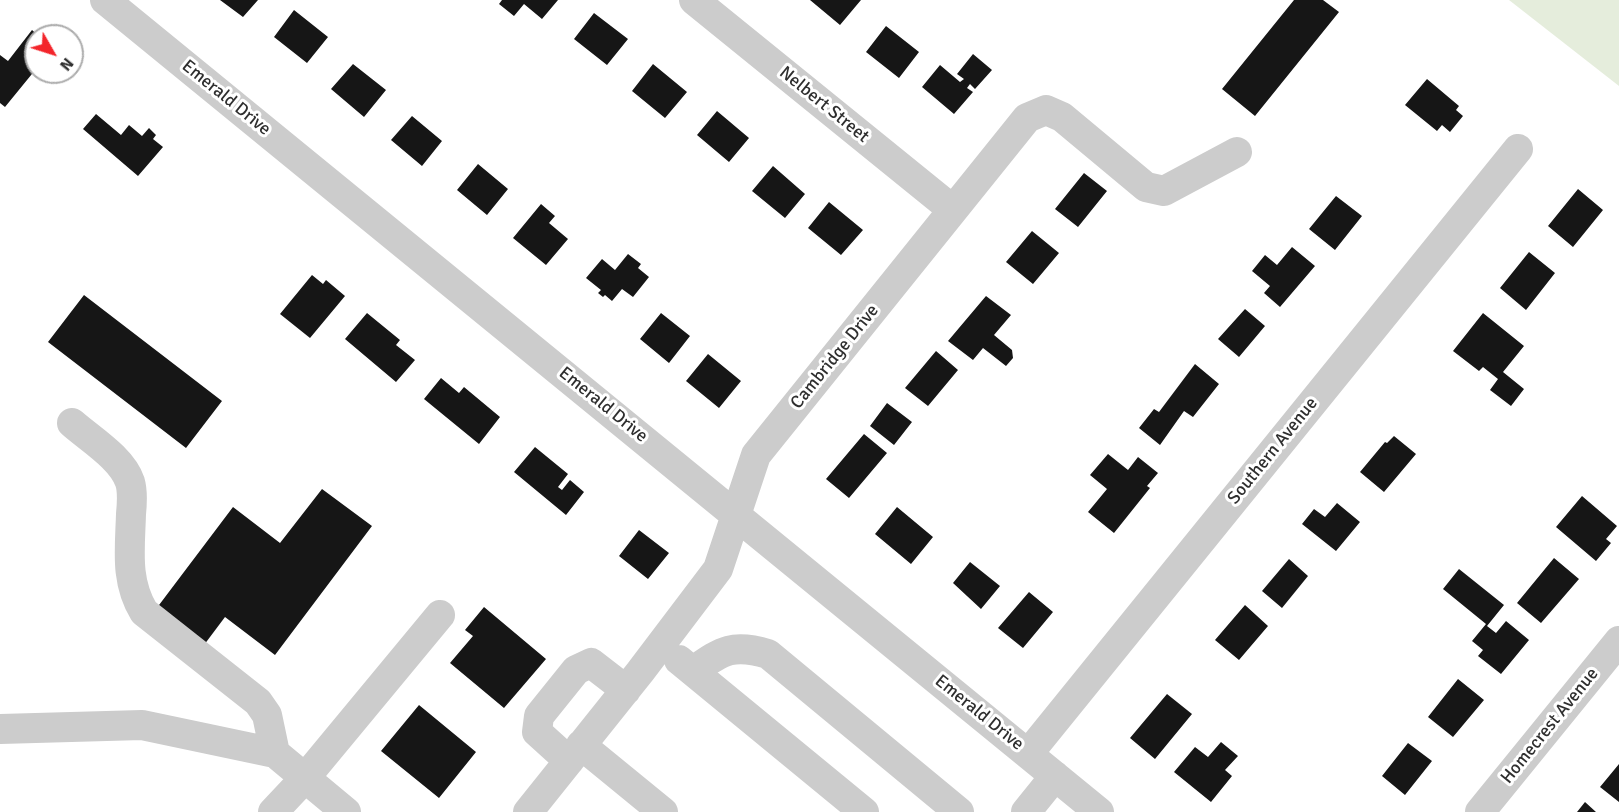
<!DOCTYPE html>
<html>
<head>
<meta charset="utf-8">
<style>
  body { margin:0 }
  #map { position:relative; width:1619px; height:812px; overflow:hidden; background:#fff; font-family:Signika,sans-serif }
  canvas { display:block }
  .north { position:absolute; left:24px; top:24px; width:60px; height:60px; box-sizing:border-box; background:#fff; border:2px solid #acacac; border-radius:50%; rotate:129deg; font-size:16px; font-weight:700; line-height:24px; text-align:center; color:#2f2f2f }
  .north::after { content:''; display:block; margin:auto; width:21px; height:27px; background:#f3252b; clip-path:polygon(50% 0,100% 100%,50% 72%,0 100%) }
</style>
</head>
<body>
<div id="map">
<canvas width="1619" height="812"></canvas>
<div class="north">N</div>
</div>
<script>
const c = document.querySelector('canvas').getContext('2d');
c.lineJoin = 'round';
function paint(path, color) { c.fillStyle = color; c.fill(path, 'evenodd'); }
function trace(path, color, width, dash) { c.strokeStyle = color; c.lineWidth = width; c.lineCap = dash ? 'butt' : 'round'; c.setLineDash(dash || []); c.stroke(path); }
function write(font, color, halo, rows, align = 'center') {
  c.font = font + ' Signika,sans-serif'; c.lineWidth = 6; c.setLineDash([]); c.textBaseline = 'middle'; c.strokeStyle = halo; c.fillStyle = color; for (const [text, x, y, turn = 0] of rows) {
    c.save(); c.translate(x, y); c.rotate((+turn || 0) * Math.PI / 180); c.textAlign = isNaN(turn) ? turn : align; if (halo) c.strokeText(text, 0, 0); c.fillText(text, 0, 0); c.restore();
  }
}
paint(new Path2D(`
  M1509,0H1619V86Z`), '#e5eddc');
paint(new Path2D(`
  M220,0H258L243,17Z
  M502,0H558L542,19L524,4L514,16L499,4Z
  M810,0H861L840,25Z
  M1294,0H1323L1339,12L1255,116L1222,89Z
  M294,10L328,37L307,63L274,37Z
  M594,13L628,39L607,65L574,39Z
  M886,26L919,52L899,78L866,52Z
  M32,30L39,36H36V69L5,107L0,103V55L8,61Z
  M973,54L992,70L975,89L970,84L967,88L973,92L954,114L922,87L940,65L960,82L964,79L957,74Z
  M353,64L386,90L364,117L331,89Z
  M653,64L687,92L665,118L632,91Z
  M1427,79L1459,106L1456,110L1463,116L1450,132L1442,125L1437,131L1405,105Z
  M717,111L749,138L729,162L697,135Z
  M96,114L121,135L129,125L142,136L149,128L156,135L153,139L163,147L138,176L83,129Z
  M412,116L442,141L422,166L391,140Z
  M478,164L508,189L487,215L457,190Z
  M773,166L805,194L785,218L752,191Z
  M1084,173L1107,191L1078,227L1055,209Z
  M1578,189L1603,210L1573,247L1548,226Z
  M1336,196L1362,216L1335,250L1309,229Z
  M829,202L863,230L841,255L808,228Z
  M541,204L555,216L549,223L568,239L546,265L513,238Z
  M1032,231L1059,253L1033,284L1006,262Z
  M1292,247L1315,266L1280,307L1264,293L1270,286L1252,271L1265,255L1277,265Z
  M1529,252L1555,273L1526,310L1500,288Z
  M628,254L641,264L638,268L649,277L633,297L622,289L612,301L605,295L603,297L598,293L601,290L586,278L602,259L615,270Z
  M312,275L323,284L326,280L345,296L310,338L280,314Z
  M84,295L222,401L186,448L48,342Z
  M986,296L1011,315L994,335L1012,350L1013,358L1006,366L983,348L973,360L948,341Z
  M1245,309L1265,326L1239,357L1218,339Z
  M367,313L400,340L396,345L415,360L396,382L345,339Z
  M661,313L690,336L669,363L640,339Z
  M1483,313L1524,346L1503,372L1524,389L1511,406L1490,390L1498,379L1483,367L1479,371L1453,351Z
  M936,351L958,370L928,406L905,388Z
  M708,354L741,381L719,408L686,381Z
  M1195,364L1219,384L1193,417L1184,411L1160,445L1139,428L1154,409L1159,412Z
  M441,378L459,393L464,387L500,417L479,444L424,399Z
  M887,403L912,422L894,445L870,426Z
  M864,434L887,453L849,498L826,479Z
  M1394,436L1416,454L1384,492L1360,472L1385,442L1387,443Z
  M535,447L568,474L558,487L562,490L570,480L584,492L566,515L514,472Z
  M1108,454L1128,470L1138,457L1158,473L1147,486L1150,488L1114,533L1088,512L1107,489L1090,475Z
  M322,489L372,526L275,655L225,617L201,649L153,613L233,507L280,543Z
  M1582,496L1617,526L1606,539L1611,543L1596,561L1556,527Z
  M1337,503L1360,522L1336,551L1302,524L1314,509L1325,517Z
  M897,507L933,537L911,564L875,534Z
  M639,530L669,553L648,579L619,556Z
  M1554,558L1579,579L1541,623L1517,603Z
  M1289,559L1308,576L1282,608L1262,591Z
  M970,562L1000,586L981,609L953,583Z
  M1459,569L1504,605L1487,626L1496,633L1506,621L1529,640L1501,674L1478,656L1483,650L1472,641L1486,624L1443,589Z
  M1029,592L1053,612L1023,648L998,628Z
  M1245,605L1268,626L1239,660L1215,640Z
  M484,607L546,659L504,708L450,663L473,636L465,630Z
  M1458,679L1484,700L1453,737L1428,717Z
  M1167,694L1192,714L1155,759L1130,738Z
  M419,705L476,752L439,798L381,751Z
  M1221,742L1238,756L1225,770L1232,776L1211,802L1174,772L1195,747L1208,757Z
  M1408,743L1432,761L1405,795L1382,776Z
  M1619,764V802L1600,787Z
  M1585,802L1596,812H1577Z`), '#161616');
trace(new Path2D(`
  M105,0L1099,812
  M694,0L953,210
  M72,423C90,439 122,458 130,482C133,492 132,504 131,514C130,549 125,581 144,612L258,702L267,715L275,753
  M679,660L864,812
  M693,671C722,651 732,643 768,654L959,812
  M0,729L142,725L275,753L346,812
  M581,745L663,812
  M1028,754L1518,149
  M569,761L537,732L539,716L576,670L591,663L626,690
  M273,812L305,778L440,615
  M528,812L640,672L718,569L756,455L1027,118L1046,110L1062,117L1146,187L1164,191L1237,152
  M1026,812L1055,776
  M1480,812L1619,641`), '#ccc', 30);
write('18px', '#2f2f2f', '#fff', [
  ["Emerald Drive",226,98,39],
  ["Nelbert Street",824,105,39],
  ["Cambridge Drive",835,357,-51],
  ["Emerald Drive",603,405,39],
  ["Southern Avenue",1273,451,-51],
  ["Emerald Drive",979,713,39],
  ["Homecrest Avenue",1550,726,-51]
]);
</script>
</body>
</html>
